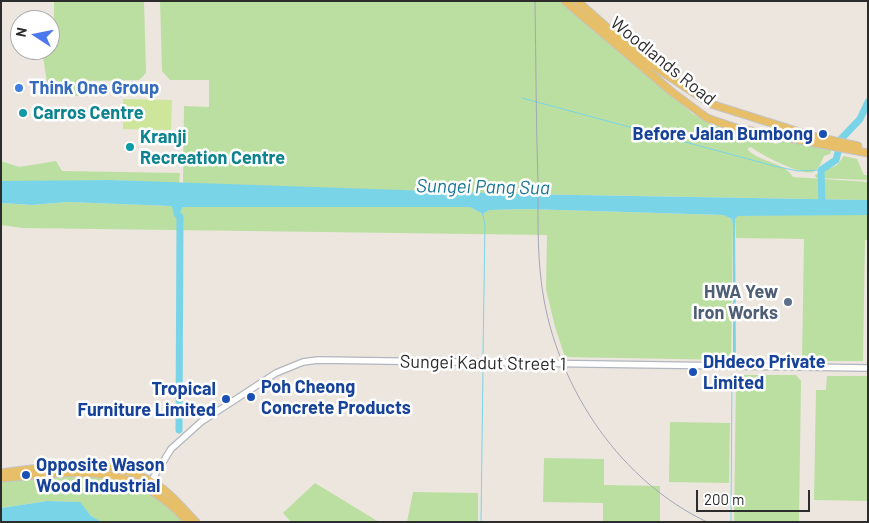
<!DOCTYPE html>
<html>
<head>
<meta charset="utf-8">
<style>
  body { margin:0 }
  #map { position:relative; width:869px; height:523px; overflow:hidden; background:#ece6df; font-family:Barlow,sans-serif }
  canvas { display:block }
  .frame { position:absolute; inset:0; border:2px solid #2c2c2c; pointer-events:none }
  .north { position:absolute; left:10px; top:10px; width:50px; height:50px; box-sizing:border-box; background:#fff; border:1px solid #ababab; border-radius:50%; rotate:281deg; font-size:14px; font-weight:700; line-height:20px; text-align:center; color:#2c2c2c }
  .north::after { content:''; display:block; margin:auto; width:18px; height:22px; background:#4b78ee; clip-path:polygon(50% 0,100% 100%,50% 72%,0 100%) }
  .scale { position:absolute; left:696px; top:490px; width:114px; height:22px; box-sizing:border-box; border:2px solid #2c2c2c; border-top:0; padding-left:6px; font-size:15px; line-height:18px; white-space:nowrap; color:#2c2c2c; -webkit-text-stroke:4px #fff; paint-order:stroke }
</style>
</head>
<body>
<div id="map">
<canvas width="869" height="523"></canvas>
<div class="frame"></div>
<div class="north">N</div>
<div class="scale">200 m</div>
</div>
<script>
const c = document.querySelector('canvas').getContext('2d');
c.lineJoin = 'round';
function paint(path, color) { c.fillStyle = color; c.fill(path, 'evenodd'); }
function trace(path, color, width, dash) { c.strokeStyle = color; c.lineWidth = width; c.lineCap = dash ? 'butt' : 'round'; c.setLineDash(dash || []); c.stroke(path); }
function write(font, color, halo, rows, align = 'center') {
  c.font = font + ' Barlow,sans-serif'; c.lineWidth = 5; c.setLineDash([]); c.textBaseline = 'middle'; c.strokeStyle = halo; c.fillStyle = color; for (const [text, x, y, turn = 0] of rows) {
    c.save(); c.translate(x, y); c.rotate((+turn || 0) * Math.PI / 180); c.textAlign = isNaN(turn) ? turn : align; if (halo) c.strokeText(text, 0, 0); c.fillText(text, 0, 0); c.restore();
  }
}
paint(new Path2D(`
  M54,1H144L146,73L139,80L82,81V96L49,95L42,50L54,49Z
  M160,1H559L693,114L727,129L776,144L783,141L832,149L830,154L824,156C822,161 819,169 813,172C802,176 761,155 751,147L747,149C760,163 783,161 793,177L868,182V200L518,194L183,184L184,106L209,107V80H170L162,71Z
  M844,156L857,159L864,175H868V180L816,178L815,175L837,165Z
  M1,161L19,167L56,161L62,171L180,173L179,184L110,180L10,183L1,181Z
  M67,202L171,206L174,212H179L183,207H470L483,214L489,210L527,209L723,215L732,219L733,224L731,360L565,357L555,327L546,289L547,235L22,228L1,225V203L32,205Z
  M825,214L868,215V240H865L863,361H802L804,239L736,238L735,219L738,216Z
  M736,375H796L801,381L799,522H734Z
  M827,376H868V501L814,500L816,390H826Z
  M670,422L730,423L729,483L669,482Z
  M544,458L604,459V485L660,486V522H603V503L543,502Z
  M64,472L107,475L151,492L184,522H102L91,516L79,502L46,501L1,508V481Z
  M315,483L379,522H291L283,513Z
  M413,492L478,493V522H407Z`), '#bbdfa0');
paint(new Path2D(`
  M123,99L172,100L171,130L123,129Z`), '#cde69c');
paint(new Path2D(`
  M110,180L518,194L868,200V215L738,216L735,219L736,360H733V226L732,219L723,215L527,209L489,210L483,214L470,207H183L180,212H174L171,206L67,202L32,205L1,203V181Z
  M47,501L80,502L91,516L102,522H1V508Z`), '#7ad4e7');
trace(new Path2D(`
  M522,98L774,166L798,171L821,170
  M482,212L485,224L483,356
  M481,522L483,370
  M731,522L732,374`), '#7ad4e7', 1);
trace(new Path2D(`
  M841,139L860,119L868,102
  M176,205L177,214L180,217L179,430
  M822,206L821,170L836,160L838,152`), '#7ad4e7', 7);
const minor = new Path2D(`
  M147,488L171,449L201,422L276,373L303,362L318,360L868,368`);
const major = new Path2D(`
  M565,1L672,92L707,118L736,128L868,153
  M577,1L644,60L711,104L812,136L858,146
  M1,473C54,466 116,454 163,489C175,498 185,511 196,522
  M1,478C77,472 132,459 188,522`);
trace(minor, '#b2b6be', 8);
trace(major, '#c4c4c4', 9);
trace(minor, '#fff', 5.5);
trace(major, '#e8bf69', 7);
trace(new Path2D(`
  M535,1C536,62 536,123 538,183C538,222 537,262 544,300C561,392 621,481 707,522`), '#a2a6b5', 1);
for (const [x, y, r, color] of [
  [19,88,5,"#3f7fe0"],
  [23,113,5,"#0f9aa8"],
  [823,134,5,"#1a4fb4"],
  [130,147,5,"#0f9aa8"],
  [788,302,5,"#5c6f8a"],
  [693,372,5,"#1a4fb4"],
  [251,397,5,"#1a4fb4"],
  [226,399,5,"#1a4fb4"],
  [26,475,5,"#1a4fb4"]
]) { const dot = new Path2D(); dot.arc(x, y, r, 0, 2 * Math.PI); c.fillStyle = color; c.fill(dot); trace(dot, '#fff', 2); }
write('18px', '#2c2c2c', '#fff', [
  ["Woodlands Road",663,61,39],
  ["Sungei Kadut Street 1",483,363,1]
]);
write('bold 18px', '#366cbe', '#fff', [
  ["Think One Group",29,88]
], 'left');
write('bold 18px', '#0d838f', '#fff', [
  ["Carros Centre",33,113],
  ["Kranji",140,137],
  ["Recreation Centre",140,158]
], 'left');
write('bold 18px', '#164399', '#fff', [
  ["Before Jalan Bumbong",813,134,"right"],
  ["DHdeco Private",703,362],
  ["Limited",703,383],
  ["Poh Cheong",261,387],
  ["Concrete Products",261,408],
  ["Tropical",216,389,"right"],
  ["Furniture Limited",216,410,"right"],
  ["Opposite Wason",36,465],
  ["Wood Industrial",36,486]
], 'left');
write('bold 18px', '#4e5e75', '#fff', [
  ["HWA Yew",778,292],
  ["Iron Works",778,313]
], 'right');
write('italic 19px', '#177595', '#fff', [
  ["Sungei Pang Sua",483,187,1]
]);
</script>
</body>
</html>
